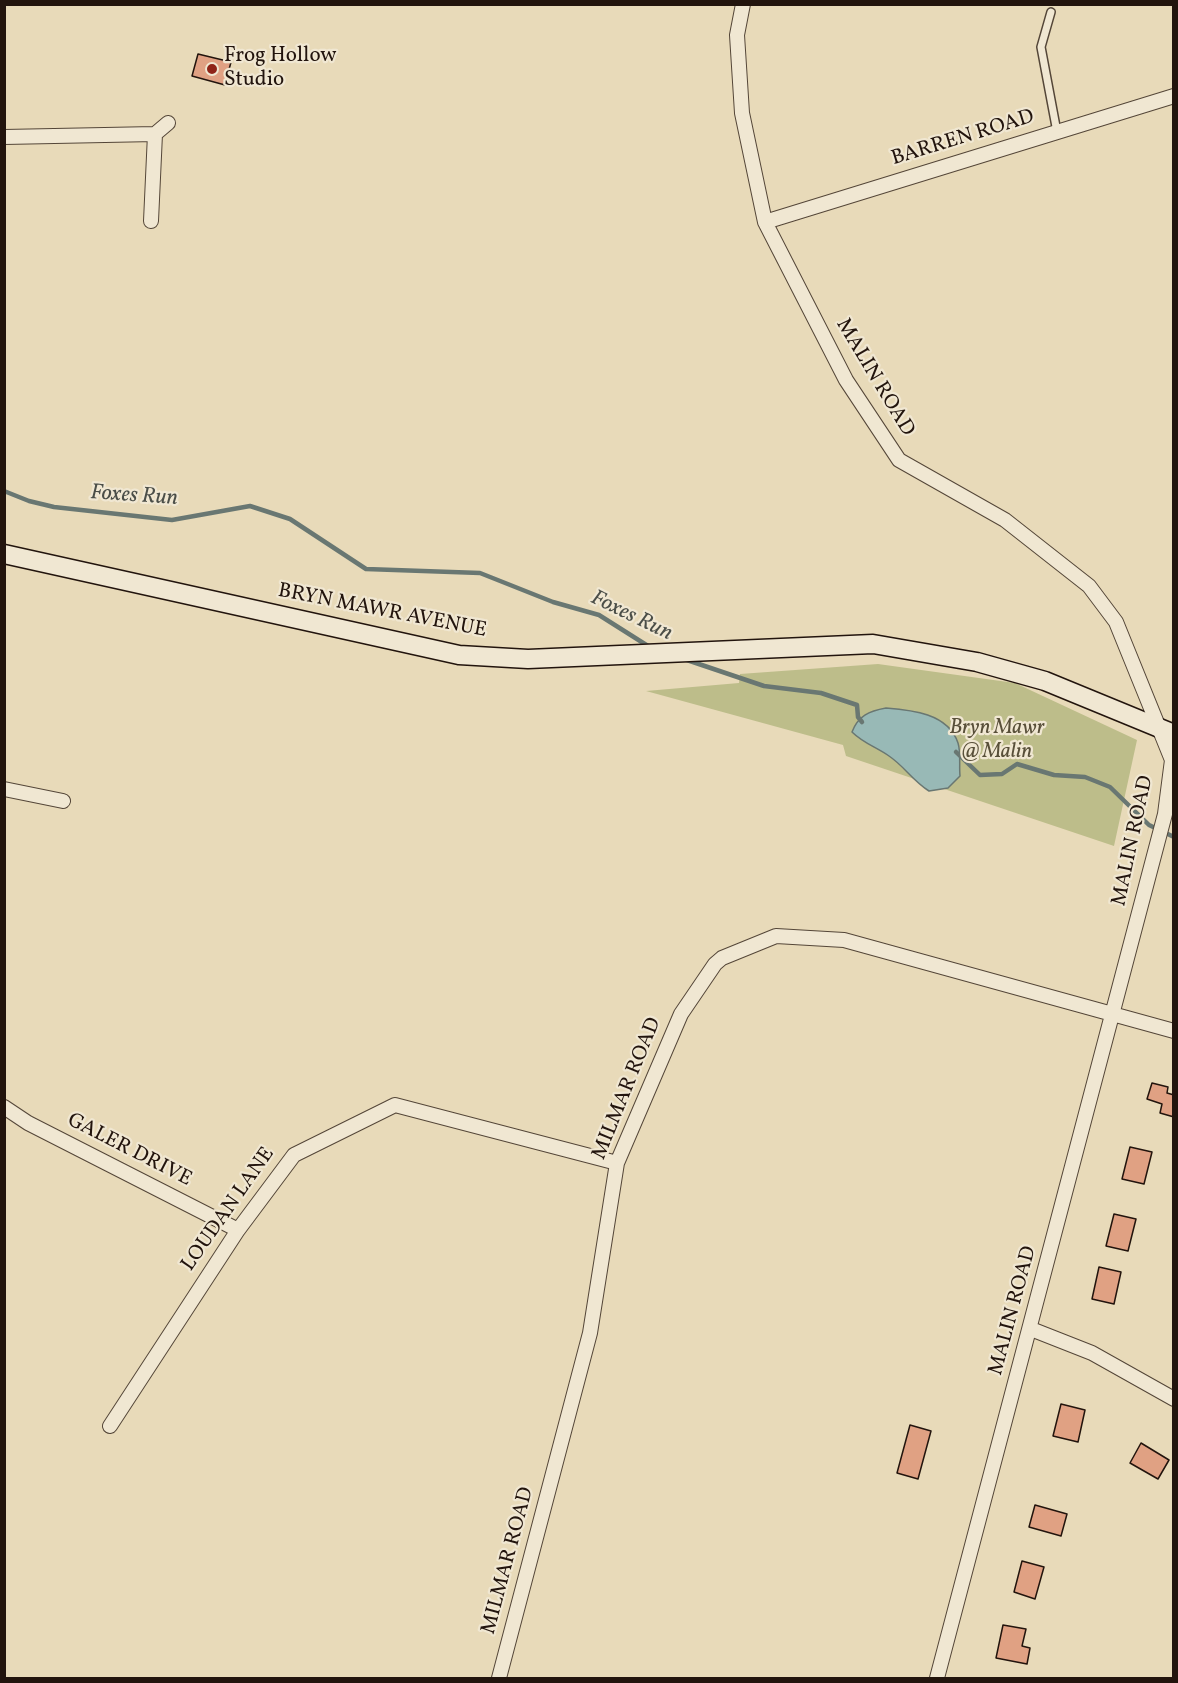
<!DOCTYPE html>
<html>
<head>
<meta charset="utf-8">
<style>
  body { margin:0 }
  #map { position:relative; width:1178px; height:1683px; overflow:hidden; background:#e8dab9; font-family:Vollkorn,serif }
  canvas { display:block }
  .frame { position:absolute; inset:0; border:6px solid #22140d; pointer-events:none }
</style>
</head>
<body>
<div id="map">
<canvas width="1178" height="1683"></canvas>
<div class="frame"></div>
</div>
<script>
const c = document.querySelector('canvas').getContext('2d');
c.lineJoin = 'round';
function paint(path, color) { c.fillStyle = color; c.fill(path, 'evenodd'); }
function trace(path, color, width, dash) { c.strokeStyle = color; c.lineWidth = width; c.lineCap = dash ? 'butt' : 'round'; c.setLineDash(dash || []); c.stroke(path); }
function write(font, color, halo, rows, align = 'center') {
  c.font = font + ' Vollkorn,serif'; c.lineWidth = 4.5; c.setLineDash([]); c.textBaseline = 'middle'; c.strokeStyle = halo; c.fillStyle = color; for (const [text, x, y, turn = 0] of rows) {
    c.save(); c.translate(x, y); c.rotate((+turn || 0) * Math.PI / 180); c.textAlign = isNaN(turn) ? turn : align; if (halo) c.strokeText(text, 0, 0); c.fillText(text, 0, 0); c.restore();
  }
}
paint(new Path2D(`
  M878,664L1015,683L1137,740L1114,846L846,756L843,745L646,691L739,683L740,674Z`), '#bdbd8a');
const water = new Path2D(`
  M886,708C911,710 948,713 958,743C961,752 959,766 960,776L948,788L929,791C913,781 904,766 889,756C876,747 863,743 852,732C858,716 869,711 886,708Z`);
paint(water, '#98b9b6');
trace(water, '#697772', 1.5);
trace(new Path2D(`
  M4,491L29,501L54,507L172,520L250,506L290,519L366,569L480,573L553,602L599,615L648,646
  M684,659L764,686L821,693L857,705L858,717L862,722
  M956,752L980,775L1002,774L1017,764L1054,775L1085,777L1110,787L1149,825L1174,837`), '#697772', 4.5);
const building = new Path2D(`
  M198,54L231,62L225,85L192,76Z
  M1152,1083L1168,1087L1167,1093L1174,1095V1117L1160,1113L1162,1104L1147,1099Z
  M1130,1147L1152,1152L1144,1184L1122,1179Z
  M1114,1214L1136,1219L1128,1251L1106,1246Z
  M1099,1267L1121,1272L1114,1304L1092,1299Z
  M1061,1404L1085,1410L1078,1442L1053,1436Z
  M910,1425L931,1431L918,1479L897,1473Z
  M1141,1443L1169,1460L1158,1479L1130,1463Z
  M1035,1505L1067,1514L1061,1536L1029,1527Z
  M1022,1561L1044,1567L1035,1599L1014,1592Z
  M1003,1625L1026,1629L1022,1646L1030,1648L1027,1664L996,1658Z`);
paint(building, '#e0a183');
trace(building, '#22140d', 1.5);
const service = new Path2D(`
  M1051,12L1041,47L1057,132`);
const minor = new Path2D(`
  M743,4L737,35L742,113L765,222L846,380L899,460L1005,520L1089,586L1116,622L1172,760L1165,814L937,1678
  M4,137L155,134L168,123
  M151,221L155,134
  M765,222L1174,96
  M4,789L63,801
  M4,1107L28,1123L238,1230
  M1031,1329L1092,1353L1174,1399
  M110,1426L238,1230L294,1155L395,1105L617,1163
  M499,1678L590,1333L617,1163L681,1014L715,964L722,958L776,936L844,940L1174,1031`);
const secondary = new Path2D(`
  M4,554L459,655L528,659L873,644L977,662L1045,681L1174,734`);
trace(service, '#544638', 10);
trace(minor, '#544638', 16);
trace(secondary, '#22140d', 21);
trace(service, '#f0e7d2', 7);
trace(minor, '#f0e7d2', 14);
trace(secondary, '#f0e7d2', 18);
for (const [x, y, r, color] of [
  [212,69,6,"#8f2418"]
]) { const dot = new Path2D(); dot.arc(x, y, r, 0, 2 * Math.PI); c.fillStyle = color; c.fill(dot); trace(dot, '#f0e7d2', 2); }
write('21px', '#22140d', '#f0e7d2', [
  ["Frog Hollow",224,57],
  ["Studio",224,81]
], 'left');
write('21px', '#22140d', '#f0e7d2', [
  ["BARREN ROAD",963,139,-17],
  ["MALIN ROAD",874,378,59],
  ["BRYN MAWR AVENUE",382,612,11],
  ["MALIN ROAD",1134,841,-78],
  ["MILMAR ROAD",628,1089,-68],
  ["GALER DRIVE",129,1151,27],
  ["LOUDAN LANE",229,1210,-55],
  ["MALIN ROAD",1014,1311,-75],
  ["MILMAR ROAD",509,1561,-75]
]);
write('italic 21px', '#584f39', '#f0e7d2', [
  ["Bryn Mawr",997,729],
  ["@ Malin",997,753]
]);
write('italic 22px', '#4b4e48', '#f0e7d2', [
  ["Foxes Run",134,497,4],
  ["Foxes Run",631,617,26]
]);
</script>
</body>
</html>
